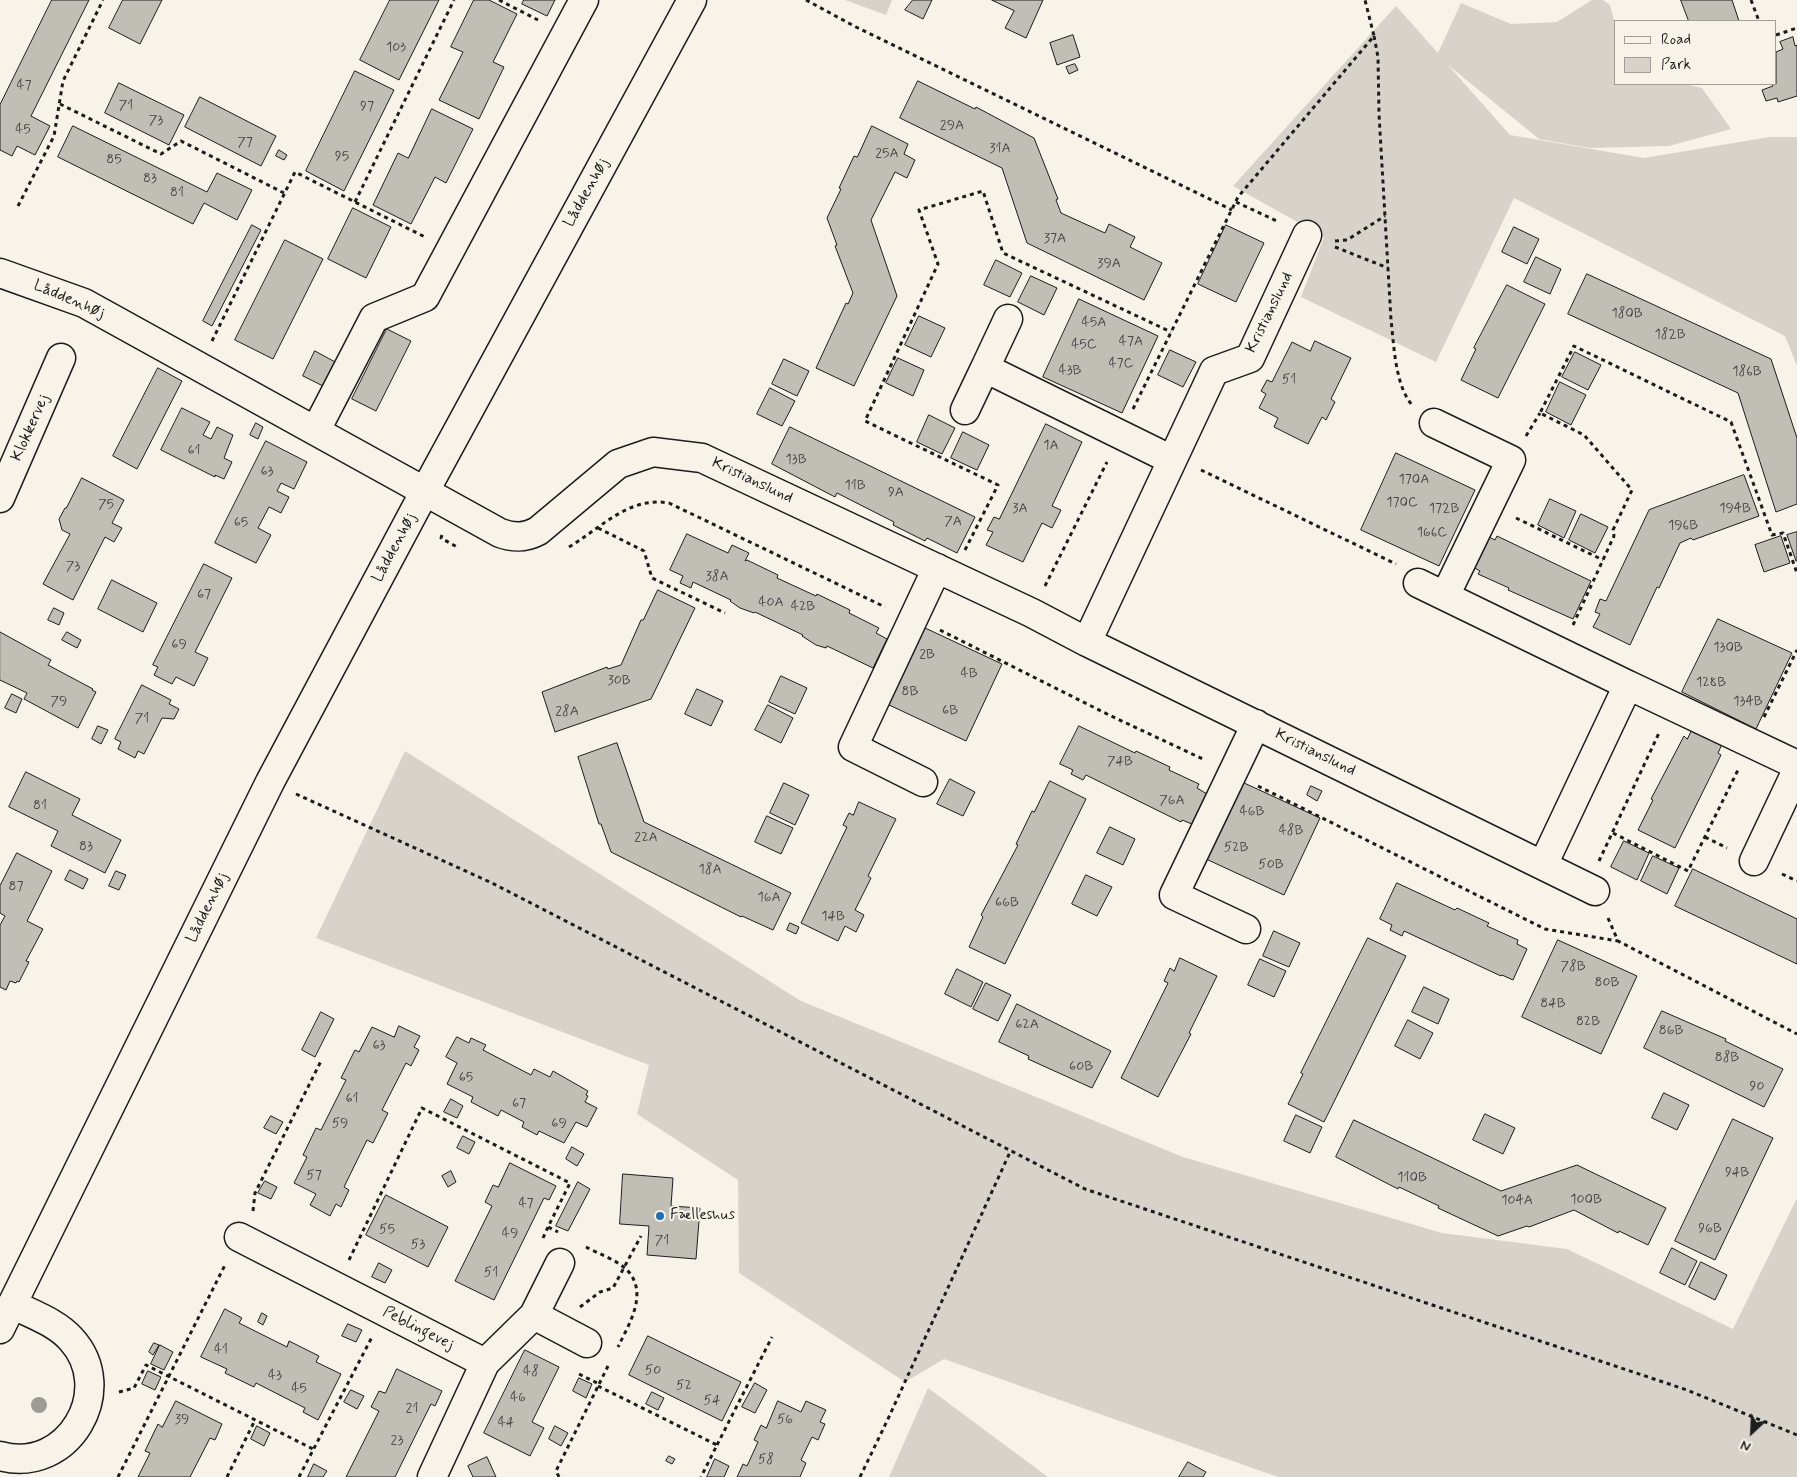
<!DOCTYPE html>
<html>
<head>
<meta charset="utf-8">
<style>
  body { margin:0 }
  #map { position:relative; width:1797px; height:1477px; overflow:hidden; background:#f7f3e8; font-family:Mynerve,sans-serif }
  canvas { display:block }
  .legend { position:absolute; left:1614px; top:20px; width:162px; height:65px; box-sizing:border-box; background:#f7f3e8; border:1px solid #9f9d96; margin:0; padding:6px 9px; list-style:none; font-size:15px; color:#1c1c1c }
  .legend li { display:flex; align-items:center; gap:10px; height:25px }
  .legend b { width:25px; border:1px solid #9f9d96 }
  .north { position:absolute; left:1727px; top:1407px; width:50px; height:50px; -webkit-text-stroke:4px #f7f3e8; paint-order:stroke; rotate:205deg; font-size:14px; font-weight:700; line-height:20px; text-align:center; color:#1c1c1c }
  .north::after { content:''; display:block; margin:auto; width:18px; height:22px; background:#1c1c1c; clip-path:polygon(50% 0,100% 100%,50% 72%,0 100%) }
</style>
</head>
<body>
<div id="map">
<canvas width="1797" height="1477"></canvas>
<ul class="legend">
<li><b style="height:6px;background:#f7f3e8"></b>Road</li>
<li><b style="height:14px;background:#d7d3cb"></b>Park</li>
</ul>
<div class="north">N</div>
</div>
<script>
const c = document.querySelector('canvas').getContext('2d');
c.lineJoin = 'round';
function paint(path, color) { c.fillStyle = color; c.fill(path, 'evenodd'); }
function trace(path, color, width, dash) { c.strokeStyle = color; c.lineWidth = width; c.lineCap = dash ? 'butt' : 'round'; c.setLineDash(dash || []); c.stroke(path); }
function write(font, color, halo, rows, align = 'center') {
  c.font = font + ' Mynerve,sans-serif'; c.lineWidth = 4; c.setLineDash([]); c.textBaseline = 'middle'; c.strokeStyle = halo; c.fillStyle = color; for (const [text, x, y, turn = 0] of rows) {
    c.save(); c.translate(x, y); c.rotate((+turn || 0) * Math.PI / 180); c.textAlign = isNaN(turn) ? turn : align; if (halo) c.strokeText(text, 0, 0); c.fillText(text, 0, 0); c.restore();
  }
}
paint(new Path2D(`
  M845,0H892L886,15Z
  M1592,0H1603L1610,5L1616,29V84H1685L1702,88L1731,129L1669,146L1589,148L1539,139L1448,65L1510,135L1644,158L1769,137H1797V366L1785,336L1514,198L1436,362L1301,297L1324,237L1233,186L1396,6L1438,53L1461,3L1511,24L1557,22Z
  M405,751L801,1001L1183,1157L1442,1233L1567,1249L1733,1329L1797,1198V1477H1278L944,1359L905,1382L739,1273L738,1180L637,1114L649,1065L316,938Z
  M928,1388L1048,1477H889Z`), '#d7d3cb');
const building = new Path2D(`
  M52,0H89L31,116L50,126L35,155L17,146L12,156L0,150V105Z
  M123,0H162L140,44L109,28Z
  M390,0H439L399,80L360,60Z
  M474,0H489L517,14L493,62L504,67L479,119L439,100L463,52L451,47Z
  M524,0H555L547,16L522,4Z
  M913,0H932L923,19L905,10Z
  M992,0H1043L1026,38L1005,28L1014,11Z
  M1681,0H1732L1739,21H1689Z
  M1073,35L1080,57L1057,65L1050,43Z
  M1793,37L1795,46L1797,45V96L1778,102L1777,98L1766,101L1762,90L1773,86L1772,84H1776V52L1783,49L1780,42Z
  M1075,64L1078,70L1069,74L1066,67Z
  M355,71L394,90L344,191L306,171Z
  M918,81L975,109L976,107L1034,138L1058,199L1056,200L1061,213L1105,233L1109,224L1135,237L1130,247L1162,263L1144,300L1027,243L1002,168L900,118Z
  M119,83L184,115L169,145L105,113Z
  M200,97L276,136L261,166L185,127Z
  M432,109L473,129L446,183L435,177L411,224L373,205L398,153L408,158Z
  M73,126L207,192L217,173L252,190L237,220L204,203L193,224L58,157Z
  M872,126L908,144L904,154L915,160L907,178L895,172L871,220L897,296L854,386L816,368L846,303L848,304L853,293L835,246L837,245L827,218L841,189L839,188L854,156L857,157Z
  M279,150L287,155L284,160L276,156Z
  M353,208L391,227L366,278L328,259Z
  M252,225L261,230L212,326L203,321Z
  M1226,225L1264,243L1236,302L1198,284Z
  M1514,227L1539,239L1527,264L1502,252Z
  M285,240L323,259L273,359L235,340Z
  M1536,257L1561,269L1550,294L1524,282Z
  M996,260L1022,273L1010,297L984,285Z
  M1587,274L1771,359L1797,438V504L1776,512L1738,393L1568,314Z
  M1031,276L1057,288L1044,315L1018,302Z
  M1507,285L1545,304L1498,398L1461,380L1476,349L1474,348Z
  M1079,299L1158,336L1122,413L1043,377Z
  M919,316L945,328L931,357L905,345Z
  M387,329L411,341L376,411L352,399Z
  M1315,341L1351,358L1331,399L1335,402L1326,420L1322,417L1308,444L1274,427L1278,418L1259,408L1266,394L1261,391L1267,380L1272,382L1292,342L1310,351Z
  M1170,350L1196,362L1183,387L1158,375Z
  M315,351L337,363L325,387L303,376Z
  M1575,352L1601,365L1588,390L1562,377Z
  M898,358L924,370L913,396L886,383Z
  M784,359L809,371L797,396L772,384Z
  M158,368L182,381L137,469L113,456Z
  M1560,382L1586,395L1571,425L1546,412Z
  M770,388L795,401L782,426L757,414Z
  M182,408L210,422L203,435L211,439L217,427L233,435L224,458L232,462L224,479L215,475V477L161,450Z
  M929,415L955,428L942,454L917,442Z
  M256,423L263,427L258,439L250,435Z
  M1046,424L1082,442L1052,506L1061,510L1052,528L1042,523L1023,562L986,545L993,532L987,530L994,517L999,519Z
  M790,427L975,517L957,553L927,538L925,541L893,525L894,522L837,493L835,497L772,464Z
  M963,432L989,445L977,470L951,458Z
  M266,441L307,462L294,489L281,483L277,491L289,497L281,513L269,507L258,528L271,535L256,563L215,543Z
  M1396,453L1475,490L1439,566L1361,530Z
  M1744,475L1759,516L1693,540L1691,538L1680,543L1659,588L1657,587L1630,645L1593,627L1600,614L1595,612L1600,599L1606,601L1649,510Z
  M82,478L124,500L112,523L122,528L114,542L105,537L73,600L43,584L70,534L62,530L59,519L65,508H66Z
  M1550,499L1576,511L1564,538L1538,525Z
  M1581,514L1608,527L1595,553L1569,540Z
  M1797,532V561H1796L1787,535Z
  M687,534L728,553L732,545L749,553L745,561L747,560L778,575L777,578L816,596L817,594L850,610L849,613L879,628L876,633L887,639L873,668L827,646L826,648L816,645L802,636L803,635L755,612L754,613L740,608L730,601L731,600L693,582L691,588L680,583L683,576L670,570Z
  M1485,535L1495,540L1497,536L1591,581L1573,619L1508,590L1509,588L1478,574L1480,571L1470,565Z
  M1781,536L1790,563L1764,572L1755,545Z
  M204,564L232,578L195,652L208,658L194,686L176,677L172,684L154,675L158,667L153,665Z
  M112,580L157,603L143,632L98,609Z
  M658,590L695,608L651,699L555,732L542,692L607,667L608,669L621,665L641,620H643Z
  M54,608L64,613L59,625L48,620Z
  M1718,619L1792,653L1756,729L1682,692Z
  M923,627L1002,664L966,741L887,704Z
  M0,632L51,660L48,665L93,689L92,690L96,692L78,728L24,699L27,693L0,680Z
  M67,632L81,640L77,648L62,640Z
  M781,676L807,688L795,714L769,702Z
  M142,685L171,700L169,704L179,709L174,719L162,718L144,754L138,751L135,758L118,749L121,742L115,739Z
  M697,689L723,701L711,726L685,714Z
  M12,694L22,699L16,713L5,708Z
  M768,705L793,718L781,743L755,730Z
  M98,726L108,730L101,744L92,739Z
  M1079,726L1135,753L1136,751L1170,767L1169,770L1199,784L1197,788L1207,794L1192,824L1182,820L1181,822L1086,775L1083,780L1071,774L1073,770L1060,764Z
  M1693,728L1723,742L1718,753L1721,755L1675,848L1638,830L1653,800L1651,799L1684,736L1687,739Z
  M617,743L644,822L791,893L773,930L742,916L741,917L611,852L601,824H599L578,757Z
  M26,772L80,799L72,815L121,840L105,873L51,846L58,831L9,807Z
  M950,779L975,792L963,816L937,804Z
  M1050,781L1086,799L1005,964L969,947L983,917L981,915L1018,845L1016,844L1032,811L1034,812Z
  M1242,782L1320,818L1284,895L1206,859Z
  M784,783L809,795L795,825L770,813Z
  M1311,786L1322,791L1317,801L1307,795Z
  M859,802L896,819L868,876L871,878L855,910L864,915L856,932L845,926L838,941L801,923L847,827L843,825L849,813L853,815Z
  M767,816L793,828L781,854L755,842Z
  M1110,827L1135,839L1123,865L1097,853Z
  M1624,841L1649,853L1637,880L1611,867Z
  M17,853L52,871L27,921L43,929L26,961L29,962L19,982L17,981L16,983L10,981L6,990L0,987V925L5,916L0,913V886Z
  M1653,856L1679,868L1667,894L1641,881Z
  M1693,869L1797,919V964L1675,906Z
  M70,870L88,879L83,889L65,880Z
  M116,871L126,875L119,890L109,886Z
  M1086,875L1112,887L1097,916L1072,904Z
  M1397,883L1455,910L1457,908L1489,923L1487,926L1518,940L1517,944L1527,949L1513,980L1502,975L1501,976L1404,931L1402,936L1390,930L1392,925L1380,919Z
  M790,923L799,927L796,934L787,930Z
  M1274,931L1300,943L1289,967L1263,956Z
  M1368,938L1406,956L1324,1122L1288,1104L1303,1074L1301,1073Z
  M1558,940L1637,976L1601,1054L1522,1017Z
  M1180,958L1217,976L1189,1033L1191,1034L1158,1097L1121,1078L1168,983L1164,981L1170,968L1174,971Z
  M1260,959L1286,971L1274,997L1248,985Z
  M957,969L983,982L971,1007L945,994Z
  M986,983L1011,995L998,1021L973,1009Z
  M1424,987L1449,999L1438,1024L1412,1012Z
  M1017,1004L1111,1051L1092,1088L1028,1059L1029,1056L999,1042Z
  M1662,1011L1726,1039L1725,1041L1783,1069L1764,1107L1644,1048Z
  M321,1012L334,1019L315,1057L302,1050Z
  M1408,1020L1433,1033L1420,1059L1395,1046Z
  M399,1026L420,1036L414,1047L419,1050L411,1066L406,1063L382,1110L388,1113L373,1143L367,1140L344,1187L349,1190L341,1207L336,1204L330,1216L310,1205L316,1194L294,1183L307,1157L303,1155L316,1128L321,1130L346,1080L341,1078L355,1050L359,1052L372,1027L394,1037Z
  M457,1037L469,1043L471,1038L486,1045L483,1050L531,1075L534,1069L550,1077L553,1071L588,1091L586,1095L588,1096L585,1102L597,1108L587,1127L576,1122L564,1143L539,1131L537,1135L522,1127L524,1122L501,1110L498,1116L471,1102L473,1097L447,1084L457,1063L446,1057Z
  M1664,1093L1689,1105L1677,1130L1652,1118Z
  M451,1099L463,1106L457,1118L444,1112Z
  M1485,1114L1515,1128L1503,1154L1473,1140Z
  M1296,1115L1322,1127L1310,1153L1284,1141Z
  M271,1116L283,1122L276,1134L264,1128Z
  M1733,1119L1773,1138L1715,1260L1675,1241Z
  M1354,1120L1501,1191L1577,1165L1666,1208L1648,1245L1619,1231L1618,1233L1574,1210L1529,1227L1527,1226L1498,1236L1438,1208L1439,1206L1399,1187L1398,1189L1336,1157Z
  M463,1136L475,1142L469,1154L457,1148Z
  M572,1147L584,1154L577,1166L566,1159Z
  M510,1163L556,1186L549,1200L544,1198L494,1300L455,1281L492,1206L485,1202L493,1185L498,1187Z
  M451,1171L456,1182L448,1187L442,1176Z
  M623,1174L673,1178L671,1206L700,1208L696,1259L647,1255L649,1226L620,1224Z
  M265,1181L277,1187L271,1199L258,1193Z
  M578,1182L590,1189L568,1231L556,1226Z
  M386,1195L448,1227L428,1267L366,1235Z
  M1672,1248L1697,1261L1685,1285L1660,1273Z
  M1701,1262L1727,1275L1715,1300L1689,1287Z
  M379,1263L392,1270L385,1283L372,1277Z
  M225,1309L242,1318L239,1323L287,1347L289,1341L319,1356L316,1362L341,1374L318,1420L303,1412L305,1408L256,1383L254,1387L225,1373L227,1369L201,1357Z
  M262,1313L267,1316L263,1325L258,1322Z
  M348,1324L362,1330L356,1342L342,1336Z
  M648,1336L741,1382L722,1421L629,1375Z
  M154,1343L159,1345L153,1355L149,1352Z
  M160,1345L173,1352L164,1370L151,1364Z
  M525,1350L559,1367L532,1422L544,1428L530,1456L484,1433Z
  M397,1369L442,1391L435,1406L431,1404L395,1477H346L379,1411L371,1407L379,1391L385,1393Z
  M148,1371L161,1377L155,1390L142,1384Z
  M579,1378L592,1384L586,1398L573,1391Z
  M755,1383L767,1390L755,1413L742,1407Z
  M351,1390L364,1396L357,1409L344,1402Z
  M652,1392L664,1398L658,1410L646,1404Z
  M176,1401L222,1424L215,1440L210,1438L190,1477H138L150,1453L145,1451L158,1424L162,1427Z
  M778,1401L801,1412L806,1401L826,1410L820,1422L825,1424L818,1440L812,1437L801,1460L806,1463L800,1477H737L743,1464L747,1466L758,1442L754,1440L761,1425L766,1428Z
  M257,1426L270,1433L264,1446L251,1439Z
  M555,1426L568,1433L561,1446L549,1439Z
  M669,1456L675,1459L672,1464L666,1461Z
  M487,1457L496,1477H473L468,1466Z
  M715,1459L729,1466L724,1477H707Z
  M1188,1462L1206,1472L1203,1477H1179Z
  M314,1464L327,1471L323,1477H308Z`);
paint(building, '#c0beb5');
trace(building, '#1c1c1c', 1);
const minor = new Path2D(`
  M0,273L84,303L500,533C514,538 525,538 538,531L618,464L653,452L702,458L1032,613L1087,642L1595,891
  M985,368L1008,319
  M965,410L985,368L1172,460
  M1434,423L1511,460L1445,596
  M316,430L374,318L425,297L584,0
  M0,498L61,358
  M1418,583L1628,685L1543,865
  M1087,642L1214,371L1250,358L1307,235
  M1628,685L1797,765
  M923,782L853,747L937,568
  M1754,861L1797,770
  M1246,929L1174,895L1256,724
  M239,1237L485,1363L432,1477
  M534,1315L560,1263
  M0,1329L270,782L425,491L692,0
  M485,1363L534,1315L587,1343
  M0,1456C68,1475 118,1390 71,1339C56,1322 31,1314 12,1304`);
trace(minor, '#1c1c1c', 31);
trace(new Path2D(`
  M499,0L538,20
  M806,0L856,27L1232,210
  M1751,0L1759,21
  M1776,35L1797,28
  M1374,36L1378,57L1379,114L1391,320C1394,345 1395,385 1412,405
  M60,104L161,154L181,141L284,193
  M355,202L454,0
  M1236,202L1279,222
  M18,206L54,136L63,81L103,0
  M1335,241L1347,240L1385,216
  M1335,247L1388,268
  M212,341L295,172L425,237
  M1133,409L1238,197L1374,36L1365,0
  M1526,436L1540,413
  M1201,470L1396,564
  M1516,518L1603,560
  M598,528L644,551L652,578L725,613
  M442,535L441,538L457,547
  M569,547C601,528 629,496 669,503L885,607
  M965,550L998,485L865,421L938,264L919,210L983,191L1003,253L1171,332
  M1045,586L1107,462
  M1573,625L1614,536L1613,530L1632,490L1584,435L1540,413L1574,346L1731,422L1772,535L1783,533L1797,573
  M940,630L1109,715L1205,760
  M1764,717L1797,650
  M1258,786L1545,929L1618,941
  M296,794L492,883L1085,1189L1687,1390L1797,1435
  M1613,833L1688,871L1738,770
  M1705,837L1727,848
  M1599,861L1659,733
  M1782,874L1797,881
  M1608,918L1618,941L1797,1034
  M253,1211L255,1193L322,1059
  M543,1238L548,1227
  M586,1247C599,1254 617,1260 627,1270C649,1293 629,1324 618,1347
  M349,1260L422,1108L570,1183L548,1227L558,1232
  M580,1307L600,1292L613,1288L641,1236
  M579,1374L599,1384
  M598,1386L717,1445L701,1477
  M119,1392L134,1388L146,1365L313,1449
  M717,1445L772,1337
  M118,1477L226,1263
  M227,1477L255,1420
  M299,1477L372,1337
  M559,1477L556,1471L608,1366
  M860,1477L888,1419L1011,1150`), '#1c1c1c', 3, [4, 4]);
trace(minor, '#f7f3e8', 28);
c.fillStyle = '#9d9b95';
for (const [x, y] of [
  [39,1405]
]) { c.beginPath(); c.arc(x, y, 8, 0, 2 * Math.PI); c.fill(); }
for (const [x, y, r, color] of [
  [660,1216,5,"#1f6fb2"]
]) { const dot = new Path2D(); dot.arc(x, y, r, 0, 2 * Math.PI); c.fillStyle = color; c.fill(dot); trace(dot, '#f7f3e8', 2); }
write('14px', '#454442', null, [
  ["103",396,48],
  ["47",24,86],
  ["71",126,106],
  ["97",367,107],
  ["73",156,121],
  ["29A",952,126],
  ["45",23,130],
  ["77",245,143],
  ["31A",1000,149],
  ["25A",887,154],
  ["95",342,157],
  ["85",114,160],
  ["83",150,179],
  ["81",177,193],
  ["37A",1055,239],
  ["39A",1109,264],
  ["180B",1627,314],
  ["45A",1094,323],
  ["182B",1670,335],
  ["47A",1131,342],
  ["45C",1084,345],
  ["47C",1121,364],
  ["43B",1070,371],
  ["186B",1747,372],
  ["51",1289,380],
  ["1A",1051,446],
  ["61",194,451],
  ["13B",796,460],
  ["63",267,472],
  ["170A",1414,480],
  ["11B",855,486],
  ["9A",896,493],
  ["170C",1402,503],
  ["75",106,505],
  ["3A",1020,509],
  ["172B",1444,509],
  ["194B",1735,509],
  ["7A",953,522],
  ["65",241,523],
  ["196B",1683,526],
  ["166C",1432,533],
  ["73",73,567],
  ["38A",717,577],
  ["67",204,595],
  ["40A",771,603],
  ["42B",803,607],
  ["69",179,645],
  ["130B",1728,648],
  ["2B",927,655],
  ["4B",969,674],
  ["30B",619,681],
  ["128B",1711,683],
  ["8B",910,692],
  ["79",59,702],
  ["134B",1748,702],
  ["6B",950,711],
  ["28A",567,712],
  ["71",142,719],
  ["74B",1120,762],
  ["76A",1172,801],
  ["81",40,806],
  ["46B",1252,812],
  ["48B",1291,831],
  ["22A",646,838],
  ["83",86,847],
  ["52B",1236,848],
  ["50B",1271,865],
  ["18A",710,870],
  ["87",16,887],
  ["16A",769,898],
  ["66B",1007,903],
  ["14B",833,917],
  ["78B",1573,967],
  ["80B",1607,983],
  ["84B",1553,1004],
  ["82B",1588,1022],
  ["62A",1027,1025],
  ["86B",1671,1031],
  ["63",379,1046],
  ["88B",1727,1058],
  ["60B",1081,1067],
  ["65",466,1078],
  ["90",1757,1087],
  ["61",352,1099],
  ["67",519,1104],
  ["59",340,1124],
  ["69",559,1124],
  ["94B",1737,1173],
  ["57",314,1176],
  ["110B",1412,1178],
  ["100B",1586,1200],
  ["104A",1517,1201],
  ["47",526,1204],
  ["96B",1710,1229],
  ["55",387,1230],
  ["49",510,1234],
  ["71",662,1241],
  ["53",418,1245],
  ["51",491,1273],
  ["41",221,1350],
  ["50",653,1371],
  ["48",531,1372],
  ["43",275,1376],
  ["52",684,1386],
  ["45",299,1389],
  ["46",518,1398],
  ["54",712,1401],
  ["21",412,1409],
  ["39",182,1420],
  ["56",785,1420],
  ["44",506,1423],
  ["23",397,1441],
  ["58",766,1460]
]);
write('16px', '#1c1c1c', '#f7f3e8', [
  ["Låddenhøj",587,193,-61],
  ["Låddenhøj",69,300,23],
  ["Kristianslund",1270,313,-64],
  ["Klokkervej",31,428,-66],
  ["Kristianslund",752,481,25],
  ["Låddenhøj",395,548,-62],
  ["Kristianslund",1315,753,26],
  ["Låddenhøj",208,908,-64],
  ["Peblingevej",418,1329,27]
]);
write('16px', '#1c1c1c', '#f7f3e8', [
  ["Fælleshus",670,1216]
], 'left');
</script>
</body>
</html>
